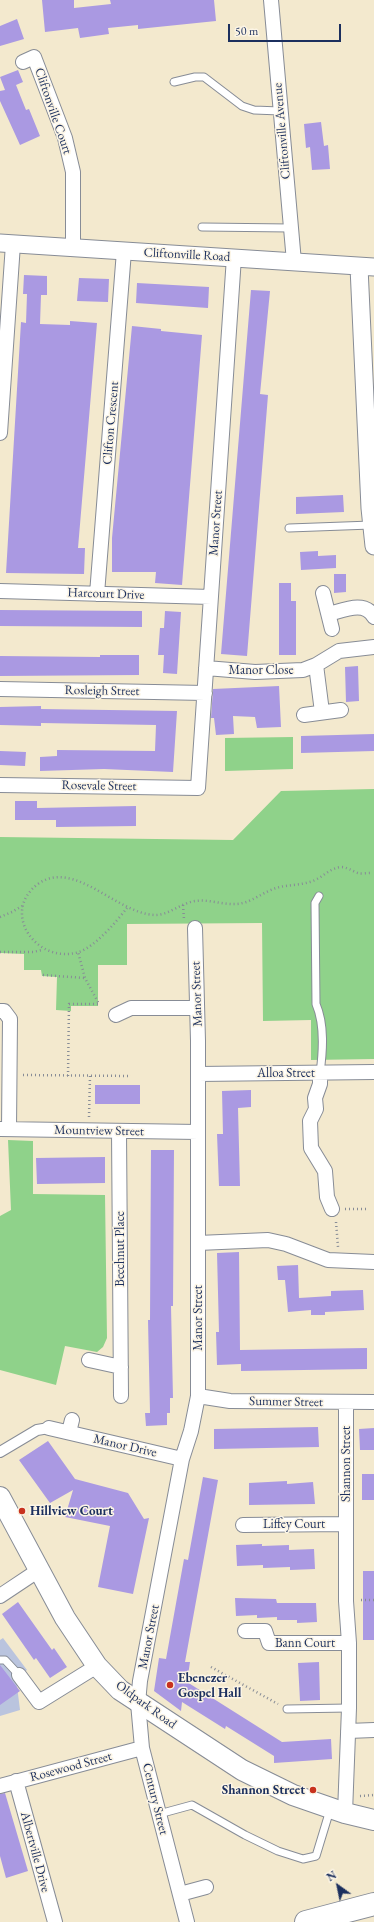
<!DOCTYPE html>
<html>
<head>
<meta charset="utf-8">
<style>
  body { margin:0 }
  #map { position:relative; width:374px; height:1922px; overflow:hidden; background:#f3e9ce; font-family:"EB Garamond",serif }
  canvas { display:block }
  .north { position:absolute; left:318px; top:1866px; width:40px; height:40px; -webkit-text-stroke:3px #fcf5e5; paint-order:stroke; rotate:327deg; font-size:11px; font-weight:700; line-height:16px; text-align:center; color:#1b2f5e }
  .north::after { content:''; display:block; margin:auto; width:14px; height:18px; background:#1b2f5e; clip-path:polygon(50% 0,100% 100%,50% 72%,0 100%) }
  .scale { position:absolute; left:228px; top:24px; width:113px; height:18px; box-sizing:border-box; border:2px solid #1b2f5e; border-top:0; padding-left:5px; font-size:12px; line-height:14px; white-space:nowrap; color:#1b2f5e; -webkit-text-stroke:3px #fcf5e5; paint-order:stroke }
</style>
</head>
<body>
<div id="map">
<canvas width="374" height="1922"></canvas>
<div class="north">N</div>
<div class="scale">50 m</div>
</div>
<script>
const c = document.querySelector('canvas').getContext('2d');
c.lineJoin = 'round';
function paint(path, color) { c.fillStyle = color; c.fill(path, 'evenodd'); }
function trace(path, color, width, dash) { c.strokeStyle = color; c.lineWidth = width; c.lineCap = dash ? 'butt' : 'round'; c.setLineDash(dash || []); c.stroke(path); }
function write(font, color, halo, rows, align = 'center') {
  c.font = font + ' "EB Garamond",serif'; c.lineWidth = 3; c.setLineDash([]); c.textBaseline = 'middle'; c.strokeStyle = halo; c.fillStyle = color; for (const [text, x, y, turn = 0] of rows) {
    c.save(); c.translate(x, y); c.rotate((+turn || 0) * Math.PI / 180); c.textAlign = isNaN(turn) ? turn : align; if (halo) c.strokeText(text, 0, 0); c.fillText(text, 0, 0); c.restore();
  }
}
paint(new Path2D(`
  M3,1638L27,1670L16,1678L20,1710L0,1716V1640Z`), '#bac4de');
paint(new Path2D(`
  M293,737V769L225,771V738Z
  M374,789V1059L311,1060V1020L263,1021L262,923L127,924V965H98V1006H71V1011L56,1010L57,977L42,976L41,970H24V954L0,953V837L233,840L281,791Z
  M8,1140L33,1141V1194L105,1195L107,1338L103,1347L97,1352L65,1346L56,1385L0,1370V1216L11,1210Z`), '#8fd28a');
paint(new Path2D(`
  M42,0H74V8L111,4L110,0H214L216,21L138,29V25L108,28L109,34L80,38L78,28L45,32Z
  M17,19L24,39L0,46V26Z
  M18,70L23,82L16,85L26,110L29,109L40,136L20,145L0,101V91L5,90L0,77Z
  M321,122L324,146L328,145L330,169L312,170L310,147L306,148L304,124Z
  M24,275L47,276V295H41L40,324L70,325V321L97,323L78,548H85L84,574L6,573L21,322L26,323L27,294H23Z
  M79,278L109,279L108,302L77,301Z
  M137,283L209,287L208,308L136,303Z
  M251,290L270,291L260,394L268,395L247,656L221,654Z
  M132,326L161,329V331L202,335L182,585L155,583L156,572H112V538Z
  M343,495L344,512L296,514V497Z
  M318,551V556L336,555V568L301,570L300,552Z
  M334,574H346V592L334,593Z
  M279,583H291V601H296V655H279Z
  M0,610L142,611V627L0,626Z
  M165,611L181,612L177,674L163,673L164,655H158L160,628H164Z
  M100,655H139V675L0,676V656L100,657Z
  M358,666L359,701L346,702L345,667Z
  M279,686L281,727L257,728L255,717L233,716L234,734L216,735L214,718H211L213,689Z
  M41,706V709L177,711L173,772L104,769L40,771V757L57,756V750L155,751L156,725L41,723V726L0,725V707Z
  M374,734V751L301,753V736Z
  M0,751L26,752L25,766L0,765Z
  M15,801H37V808L136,806V826L56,827V820H15Z
  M95,1085H140V1104H95Z
  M251,1090V1107L238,1108L240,1186H219L217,1134H223L222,1091Z
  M151,1150H174L173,1306H171L173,1398H170V1413H167V1425L146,1426L145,1413H150L148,1320H150Z
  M105,1157V1183L37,1184L36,1158Z
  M239,1252L240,1350L367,1348V1369L241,1371V1364L217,1365L216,1332H219L217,1253Z
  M298,1265L299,1298L331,1296V1291L363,1290L364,1310L325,1312V1315H311V1310L288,1312L285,1280H278L277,1266Z
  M318,1427L319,1447L214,1449V1429Z
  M374,1428V1450H360L359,1429Z
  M48,1441L75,1479L128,1493L144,1519L149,1518L133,1594L98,1587L110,1526L65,1517L73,1490L50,1503L19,1460Z
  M362,1474H374V1500H362Z
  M203,1477L218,1480L185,1662H190L187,1682L282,1742L331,1739L332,1759L274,1763V1756L226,1726L225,1729L182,1702L181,1711L154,1691L159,1658L166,1659L184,1559L188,1560Z
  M287,1481V1484L313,1482L315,1504L249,1505V1483Z
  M262,1544V1546L289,1545V1550L314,1549L315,1569L290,1570V1567L263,1568V1565L237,1566L236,1545Z
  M363,1571H374V1640H363Z
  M235,1598L276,1599L277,1603H316L317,1622L297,1623V1620H277V1617L257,1618V1615L236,1616Z
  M18,1602L52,1650L54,1648L67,1667L50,1678L36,1658L34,1660L2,1614Z
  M319,1662L320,1700L300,1701L298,1663Z
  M0,1665L20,1691L0,1705Z
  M5,1793L28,1871L6,1878L0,1856V1794Z`), '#aa99e2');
const service = new Path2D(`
  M174,82L195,77H204L242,106L254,110L280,111
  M202,227L290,228
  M289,528L371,525
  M319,896L315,903L316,1004C325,1025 323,1051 320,1073
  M0,1660H5L19,1675
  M287,1709L349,1708
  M159,1814L192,1805L245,1835L278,1851L303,1859L316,1856L330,1810`);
const pedestrian = new Path2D(`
  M0,1452L37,1430L49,1428`);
const minor = new Path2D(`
  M271,0L294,262
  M23,62L34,57L65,138L73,172V249
  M0,433L13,244
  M0,591L211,597
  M323,593L332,629
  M97,594L124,251
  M329,614C344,610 365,600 374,617
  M316,665L322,712
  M206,668L255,672L303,670L316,665L339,651L374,647
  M0,689L205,693
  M304,715L341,710
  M0,785L198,788L234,257
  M0,1011H4L10,1019L9,1129
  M116,1015L131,1008H197
  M320,1073V1084L315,1098L316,1109L310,1121L311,1148L325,1171L327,1197L332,1209
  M198,1074L374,1072
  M0,1129L198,1132
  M119,1131L121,1396
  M198,1243L268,1240L286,1244L328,1260L374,1262
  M89,1360L121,1367
  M198,1396L230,1401L374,1402
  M49,1428L182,1459
  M69,1432L72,1420
  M243,1525L346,1524
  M0,1596L39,1570
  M245,1631H265L269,1643H349
  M19,1675L39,1702L97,1666
  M348,1731L374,1730
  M16,1781L55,1922
  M0,1786L142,1748
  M345,1813L349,1708V1643L346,1601V1403
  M180,1894L206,1887
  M187,1922L142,1748L138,1703L140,1681L182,1459L191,1431L198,1396V1041L195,928`);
const tertiary = new Path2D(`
  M0,243L374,267
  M359,267L370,508L374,546`);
const secondary = new Path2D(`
  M0,1497L65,1618L97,1666L120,1690L242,1770L293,1795L345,1813L374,1820`);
const primary = new Path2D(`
  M306,1922L374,1904`);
trace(service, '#878c96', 9);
trace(pedestrian, '#878c96', 12);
trace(minor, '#878c96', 16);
trace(tertiary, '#878c96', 19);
trace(secondary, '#878c96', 22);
trace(primary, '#878c96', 24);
trace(new Path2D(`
  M183,905L184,919
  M127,908C116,922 96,946 79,952C36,965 0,912 38,884C74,858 117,914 155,915C169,915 181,903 195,901C209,899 223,905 237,904C251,903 263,892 276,888C289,884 304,886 317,879C325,875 331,868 341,867C347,867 352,871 358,873C361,874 366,873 370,873
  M0,917L12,912L22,906
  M0,952H33L42,950
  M43,975L85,978
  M23,1075L131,1076
  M68,1076L69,1004H99L85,978L78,952
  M89,1117L90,1076
  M345,1209H368
  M336,1222L338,1247
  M361,1600H374
  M211,1667L278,1704
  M360,1796L374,1795`), '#878c96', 2.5, [1, 3]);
trace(service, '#fff', 7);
trace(pedestrian, '#fff', 10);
trace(minor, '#fff', 14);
trace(tertiary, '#fff', 17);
trace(secondary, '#fff', 20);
trace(primary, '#fff', 22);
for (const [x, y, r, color] of [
  [22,1511,4,"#c8321e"],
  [170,1685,4,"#c8321e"],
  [313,1790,4,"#c8321e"]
]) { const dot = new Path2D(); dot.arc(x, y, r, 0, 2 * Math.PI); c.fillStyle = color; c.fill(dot); trace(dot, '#fcf5e5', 1.5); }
write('13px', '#1b2f5e', '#fcf5e5', [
  ["Cliftonville Court",53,111,71],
  ["Cliftonville Avenue",282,131,-95],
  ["Cliftonville Road",187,255,3],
  ["Clifton Crescent",111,423,-85],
  ["Manor Street",216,523,-86],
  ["Harcourt Drive",106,594,2],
  ["Manor Close",261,670],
  ["Rosleigh Street",102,691,1],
  ["Rosevale Street",99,786,1],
  ["Manor Street",197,994,-92],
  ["Alloa Street",286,1073],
  ["Mountview Street",99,1131,1],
  ["Beechnut Place",120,1249,-90],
  ["Manor Street",198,1318,-90],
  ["Summer Street",286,1402,1],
  ["Manor Drive",125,1446,13],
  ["Shannon Street",346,1464,-90],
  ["Liffey Court",294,1524],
  ["Manor Street",149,1637,-79],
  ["Bann Court",305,1643],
  ["Oldpark Road",146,1705,36],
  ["Rosewood Street",71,1767,-15],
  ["Century Street",155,1799,76],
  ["Albertville Drive",35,1852,75]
]);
write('bold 13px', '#1b2f5e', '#fcf5e5', [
  ["Hillview Court",30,1511],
  ["Ebenezer",178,1678],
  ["Gospel Hall",178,1693],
  ["Shannon Street",305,1790,"right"]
], 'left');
</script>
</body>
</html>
